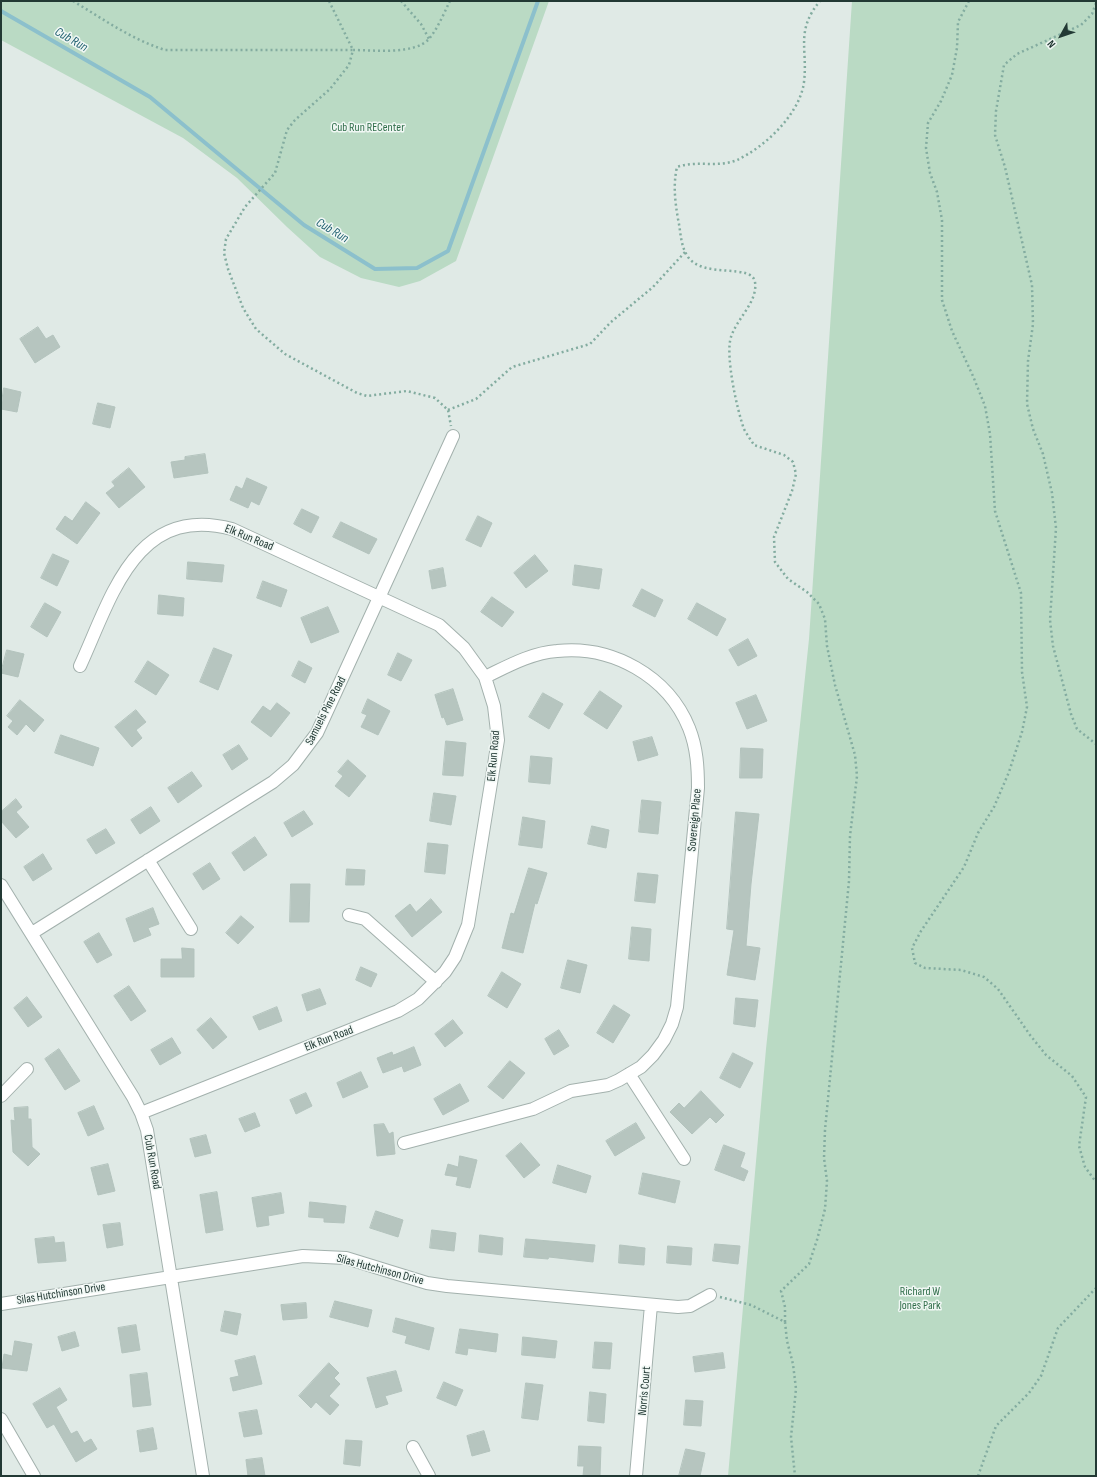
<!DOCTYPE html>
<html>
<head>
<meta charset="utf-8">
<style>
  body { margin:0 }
  #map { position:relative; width:1097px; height:1477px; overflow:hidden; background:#e0eae6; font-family:"Sofia Sans Condensed",sans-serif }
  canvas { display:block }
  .frame { position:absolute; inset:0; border:2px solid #223934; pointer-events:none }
  .north { position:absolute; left:1041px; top:16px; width:40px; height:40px; -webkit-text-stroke:3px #f0f7f4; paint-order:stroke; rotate:230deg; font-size:11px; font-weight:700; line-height:16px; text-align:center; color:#223934 }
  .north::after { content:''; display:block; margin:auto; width:14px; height:18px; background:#223934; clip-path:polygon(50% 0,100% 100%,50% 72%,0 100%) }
</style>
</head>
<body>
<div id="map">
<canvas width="1097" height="1477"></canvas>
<div class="frame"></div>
<div class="north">N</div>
</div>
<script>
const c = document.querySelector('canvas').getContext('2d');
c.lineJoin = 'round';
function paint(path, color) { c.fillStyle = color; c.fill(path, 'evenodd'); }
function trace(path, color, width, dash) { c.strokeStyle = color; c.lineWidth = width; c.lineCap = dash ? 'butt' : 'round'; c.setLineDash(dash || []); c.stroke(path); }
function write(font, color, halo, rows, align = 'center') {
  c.font = font + ' "Sofia Sans Condensed",sans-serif'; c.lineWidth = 3; c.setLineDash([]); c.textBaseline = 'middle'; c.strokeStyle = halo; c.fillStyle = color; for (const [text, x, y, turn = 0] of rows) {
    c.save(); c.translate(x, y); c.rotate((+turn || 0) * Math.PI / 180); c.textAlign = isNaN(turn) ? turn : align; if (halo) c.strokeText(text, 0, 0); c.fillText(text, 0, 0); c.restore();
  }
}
paint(new Path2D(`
  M1,1H549L456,261L420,281L399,287L361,278L320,257L287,227L237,178L183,138L1,40Z
  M852,1H1096V1476H728L766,1049L809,639Z`), '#badac4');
trace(new Path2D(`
  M1,11L150,97L304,225L375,269L417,268L448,251L538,1`), '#8cc0cc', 4);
const building = new Path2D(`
  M38,327L46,339L53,335L60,347L35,363L20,339Z
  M4,388L21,392L17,412L1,409Z
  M98,403L115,407L110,428L93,424Z
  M205,454L208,473L174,478L171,462L185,460V457Z
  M129,468L145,487L119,508L106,493L115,486L112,482Z
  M247,478L267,487L259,505L251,501L248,508L230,500L236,486L242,489Z
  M86,502L100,513L77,544L56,529L65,516L72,521Z
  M302,509L319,517L311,533L294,524Z
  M478,516L492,523L481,547L466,540Z
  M341,522L377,539L369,554L333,537Z
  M53,554L69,561L57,586L41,578Z
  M535,555L548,571L526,588L514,573Z
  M188,562L224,565L222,582L187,579Z
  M575,565L602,569L599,589L573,585Z
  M443,568L446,586L432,589L429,571Z
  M263,581L287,590L281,607L257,598Z
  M642,589L663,600L655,617L633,606Z
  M159,595L184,598L183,616L158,614Z
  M492,597L514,612L502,627L481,612Z
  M45,603L61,612L47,637L31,627Z
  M697,603L726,619L717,636L688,619Z
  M328,607L339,632L311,643L301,618Z
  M748,639L757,656L738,666L729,650Z
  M214,648L232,655L218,690L200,682Z
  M7,650L24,654L18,677L1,673Z
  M398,653L412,660L401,681L388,675Z
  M148,661L169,675L156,695L135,682Z
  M299,661L312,668L305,683L292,676Z
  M453,689L463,720L447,725L444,717L442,718L435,695Z
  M600,691L622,706L607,729L584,714Z
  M543,693L563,704L549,729L529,717Z
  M756,695L767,721L747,729L736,703Z
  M368,699L390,711L378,735L361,727L367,715L362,713Z
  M20,700L44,720L34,732L26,724L17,735L8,727L13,721L7,716Z
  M277,703L290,713L271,737L251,722L263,706L270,711Z
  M136,710L146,722L136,730L142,738L132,747L115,727Z
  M61,735L99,748L93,766L55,753Z
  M652,737L658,755L638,761L633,742Z
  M446,741L466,743L463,776L443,775Z
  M239,745L248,759L232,770L223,755Z
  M741,748L763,749L762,778H740Z
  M531,756L552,758L550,784L529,782Z
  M348,760L366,776L349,797L335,786L343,776L338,772Z
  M192,772L202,786L178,803L168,788Z
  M434,793L456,796L451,825L430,821Z
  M16,799L22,807L16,812L29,827L16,838L1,821V812Z
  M642,800L661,802L658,834L639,832Z
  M151,807L160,821L140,834L131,820Z
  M304,811L313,824L292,837L284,823Z
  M736,812L759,814L751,884L746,946L760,948L755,980L727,975L734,930L727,929Z
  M523,817L545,821L542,848L519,845Z
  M592,826L609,830L606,848L588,844Z
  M106,829L115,843L96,854L87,840Z
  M255,837L267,855L244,871L232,853Z
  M428,843L448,845L445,874L425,872Z
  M43,854L52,869L33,881L24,867Z
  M210,863L220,879L203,890L193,874Z
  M529,868L547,873L537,904L535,903L523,953L502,948L511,913L514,914Z
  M347,869L365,870L364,885H346Z
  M638,873L658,875L655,903L635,901Z
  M291,884H310L309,922H290Z
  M431,899L442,912L412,937L395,916L410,904L416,912Z
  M153,908L159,924L148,928L151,935L134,942L126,919Z
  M241,916L254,927L238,944L226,933Z
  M632,927L651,929L649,961L629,959Z
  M99,933L112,955L97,963L84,942Z
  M182,948L194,949V977H161V959H182Z
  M568,960L587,965L580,993L561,988Z
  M361,967L377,974L371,987L356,980Z
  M502,972L521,984L507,1008L488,996Z
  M129,986L146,1011L131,1021L114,996Z
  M320,989L326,1004L307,1011L302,995Z
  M27,997L42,1017L28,1027L14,1008Z
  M736,998L758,1000L755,1027L734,1024Z
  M614,1005L630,1015L613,1043L597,1033Z
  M277,1007L282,1021L259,1030L253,1017Z
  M211,1018L227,1037L213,1049L197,1030Z
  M453,1020L463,1033L445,1047L435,1034Z
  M559,1030L569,1046L554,1055L545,1039Z
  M172,1038L181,1053L160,1065L151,1050Z
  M414,1047L421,1065L404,1072L402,1066L383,1073L377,1058L392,1052L393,1055Z
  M59,1049L80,1081L65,1090L45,1059Z
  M733,1053L753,1063L740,1088L720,1078Z
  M510,1061L525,1073L503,1099L488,1087Z
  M361,1072L368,1087L343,1098L337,1083Z
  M460,1084L469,1101L443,1115L434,1099Z
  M701,1091L724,1115L716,1123L710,1117L692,1134L670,1112L679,1103L684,1108Z
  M306,1093L312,1106L296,1114L290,1100Z
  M94,1106L104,1129L88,1136L78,1113Z
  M28,1107V1119H31L32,1147L40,1154L28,1166L13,1152L11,1120L15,1121L14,1108Z
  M255,1113L260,1126L245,1132L239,1119Z
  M636,1123L645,1138L615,1156L606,1141Z
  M384,1124L389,1134L393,1132L395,1154L377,1156L374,1125Z
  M206,1135L211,1153L195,1157L190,1139Z
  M521,1143L540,1165L524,1178L506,1156Z
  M724,1145L745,1153L740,1167L748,1171L744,1181L715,1170Z
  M460,1156L477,1160L470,1188L456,1185L458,1177L445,1175L448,1164L458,1167Z
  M108,1164L115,1191L98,1195L91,1168Z
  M558,1165L591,1176L586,1193L553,1183Z
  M643,1173L680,1181L675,1203L639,1194Z
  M217,1192L223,1230L206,1233L200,1195Z
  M281,1193L284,1213L268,1216L269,1225L257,1227L252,1198Z
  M310,1202L346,1206L344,1223L324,1222V1218L309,1217Z
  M376,1211L403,1220L398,1237L370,1228Z
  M120,1223L123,1245L107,1248L103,1225Z
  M432,1230L456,1233L454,1251L430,1248Z
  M480,1235L503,1238L502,1255L479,1252Z
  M54,1237L55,1243L64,1242L66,1261L38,1263L35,1239Z
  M526,1239L595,1245L593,1262L549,1257L548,1259L524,1257Z
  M715,1244L740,1246L738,1264L713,1261Z
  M620,1245L645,1248L644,1265L619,1263Z
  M668,1246L692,1248L691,1265L667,1263Z
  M335,1301L372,1310L368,1327L330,1317Z
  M306,1303L307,1318L283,1320L281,1305Z
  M225,1311L241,1314L237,1335L221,1331Z
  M396,1318L434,1328L429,1350L405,1343L407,1336L393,1332Z
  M136,1325L140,1350L122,1353L118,1328Z
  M460,1329L498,1334L496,1352L468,1348L467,1355L456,1353Z
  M75,1332L79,1346L62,1351L58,1337Z
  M523,1337L557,1341L555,1358L522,1355Z
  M15,1341L32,1344L27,1371L2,1368L4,1354L12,1356Z
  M595,1342L612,1343L610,1369L593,1368Z
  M723,1353L725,1368L695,1372L693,1357Z
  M255,1356L262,1384L233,1391L230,1378L239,1376L235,1361Z
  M329,1363L339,1373L334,1378L340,1384L329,1396L339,1405L330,1415L316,1402L311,1408L299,1396Z
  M396,1371L402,1391L385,1396L388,1404L376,1408L367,1378Z
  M147,1373L151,1405L133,1407L130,1375Z
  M444,1382L463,1390L456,1406L437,1398Z
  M526,1383L543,1385L538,1420L522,1418Z
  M60,1388L67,1400L56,1407L71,1434L77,1431L84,1443L91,1439L97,1449L76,1462L54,1424L47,1428L33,1404Z
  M590,1392L606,1394L604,1423L588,1421Z
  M686,1400L703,1401L701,1426L684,1425Z
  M257,1410L262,1434L244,1437L239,1413Z
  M153,1428L157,1449L140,1452L137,1431Z
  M484,1431L490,1451L472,1456L467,1436Z
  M346,1440L362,1441L360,1466L344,1464Z
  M579,1446L601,1447L600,1476H583L584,1466H578Z
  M686,1449L705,1453L700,1476H679Z
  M262,1458L265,1476H248L246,1460Z`);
paint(building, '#b6c5bf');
trace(building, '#b3c3bd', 1);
const minor = new Path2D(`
  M80,666C111,599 135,503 232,529L439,625L464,648L485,677L494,706L498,740L468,925L455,957L445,972L418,999L398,1011L141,1113
  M148,860L191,929
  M1,885L133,1097L141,1113L147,1130L203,1476
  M349,915L365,919L436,982
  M32,933L273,782L293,765L317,733L453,436
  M629,1074L684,1159
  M1,1096L27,1069
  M404,1143L533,1109L571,1091L608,1085L619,1080L641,1067L653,1055L664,1040L672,1024L677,1007L698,788C698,768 697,748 689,728C668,676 612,645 557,651C531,653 508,666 485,677
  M1,1304L303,1256L346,1258L427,1283L447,1286L678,1307L690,1306L710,1295
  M1,1419L34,1476
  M413,1447L429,1476
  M636,1476L651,1305`);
trace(minor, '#a3b1ad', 14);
trace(new Path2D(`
  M73,1C103,19 131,39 165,50H353L329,1
  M401,1L421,24L429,39
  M450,1C444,13 438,28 429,39C414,55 374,50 353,50L349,65L330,89L295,120L287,130L275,173L245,207L226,239L224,253L228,269L243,308L256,329L285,354L357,393L367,396L407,391L435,398L448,410L451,426
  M969,1L958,22L957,48L952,75L941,101L928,123L926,148L930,173L937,192L942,220V300L952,331L973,376L985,406L990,434L995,511L1021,593L1022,672L1027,707L1022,732L1009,772L994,807L978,833L964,867L921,931L912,948L915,963L925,968L961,970L984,977L998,989L1030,1035L1046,1055L1072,1076L1086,1097L1079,1146L1085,1167L1096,1182
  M1096,3L1092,14L1081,25L1017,54L1004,65L996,111L995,135L1005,167L1032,285L1033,324L1028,361L1027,404L1033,429L1043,454L1052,493L1056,528L1050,620L1053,646L1071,714L1077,729L1096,744
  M448,410L476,399L512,367L590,344L611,322L653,287L686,251
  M720,1297L751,1305L785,1322L787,1341L793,1364L796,1389L791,1437L795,1476
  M785,1322V1307L781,1291L809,1264L817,1240L825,1209L827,1181L824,1158L825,1130L849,881L850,836L857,776L855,755L835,685L827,646L825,619L819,604L807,592L788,579L775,562L774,537L792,491L796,474L793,462L784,455L754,445C751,440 747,435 744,429C737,410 725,355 731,337C737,318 758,302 755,282C752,263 704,279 688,257C680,245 681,232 678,219C675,201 673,185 677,167C697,160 718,168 737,160C765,147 800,114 804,82C808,49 795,31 820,1
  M978,1476L996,1426L1029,1393L1041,1376L1058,1328L1096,1288`), '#83aca0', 2.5, [2, 3]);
trace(minor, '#fff', 12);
write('12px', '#2f6d49', '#f0f7f4', [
  ["Cub Run RECenter",368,128],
  ["Richard W",920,1292],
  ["Jones Park",920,1306]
]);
write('12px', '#223934', '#f0f7f4', [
  ["Elk Run Road",249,538,22],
  ["Samuels Pine Road",326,711,-63],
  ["Elk Run Road",494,756,-85],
  ["Sovereign Place",695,820,-85],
  ["Elk Run Road",329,1039,-21],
  ["Cub Run Road",152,1162,80],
  ["Silas Hutchinson Drive",380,1270,15],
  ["Silas Hutchinson Drive",61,1294,-9],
  ["Norris Court",645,1391,-85]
]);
write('italic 13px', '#216171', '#f0f7f4', [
  ["Cub Run",71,40,30],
  ["Cub Run",332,231,31]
]);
</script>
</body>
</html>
